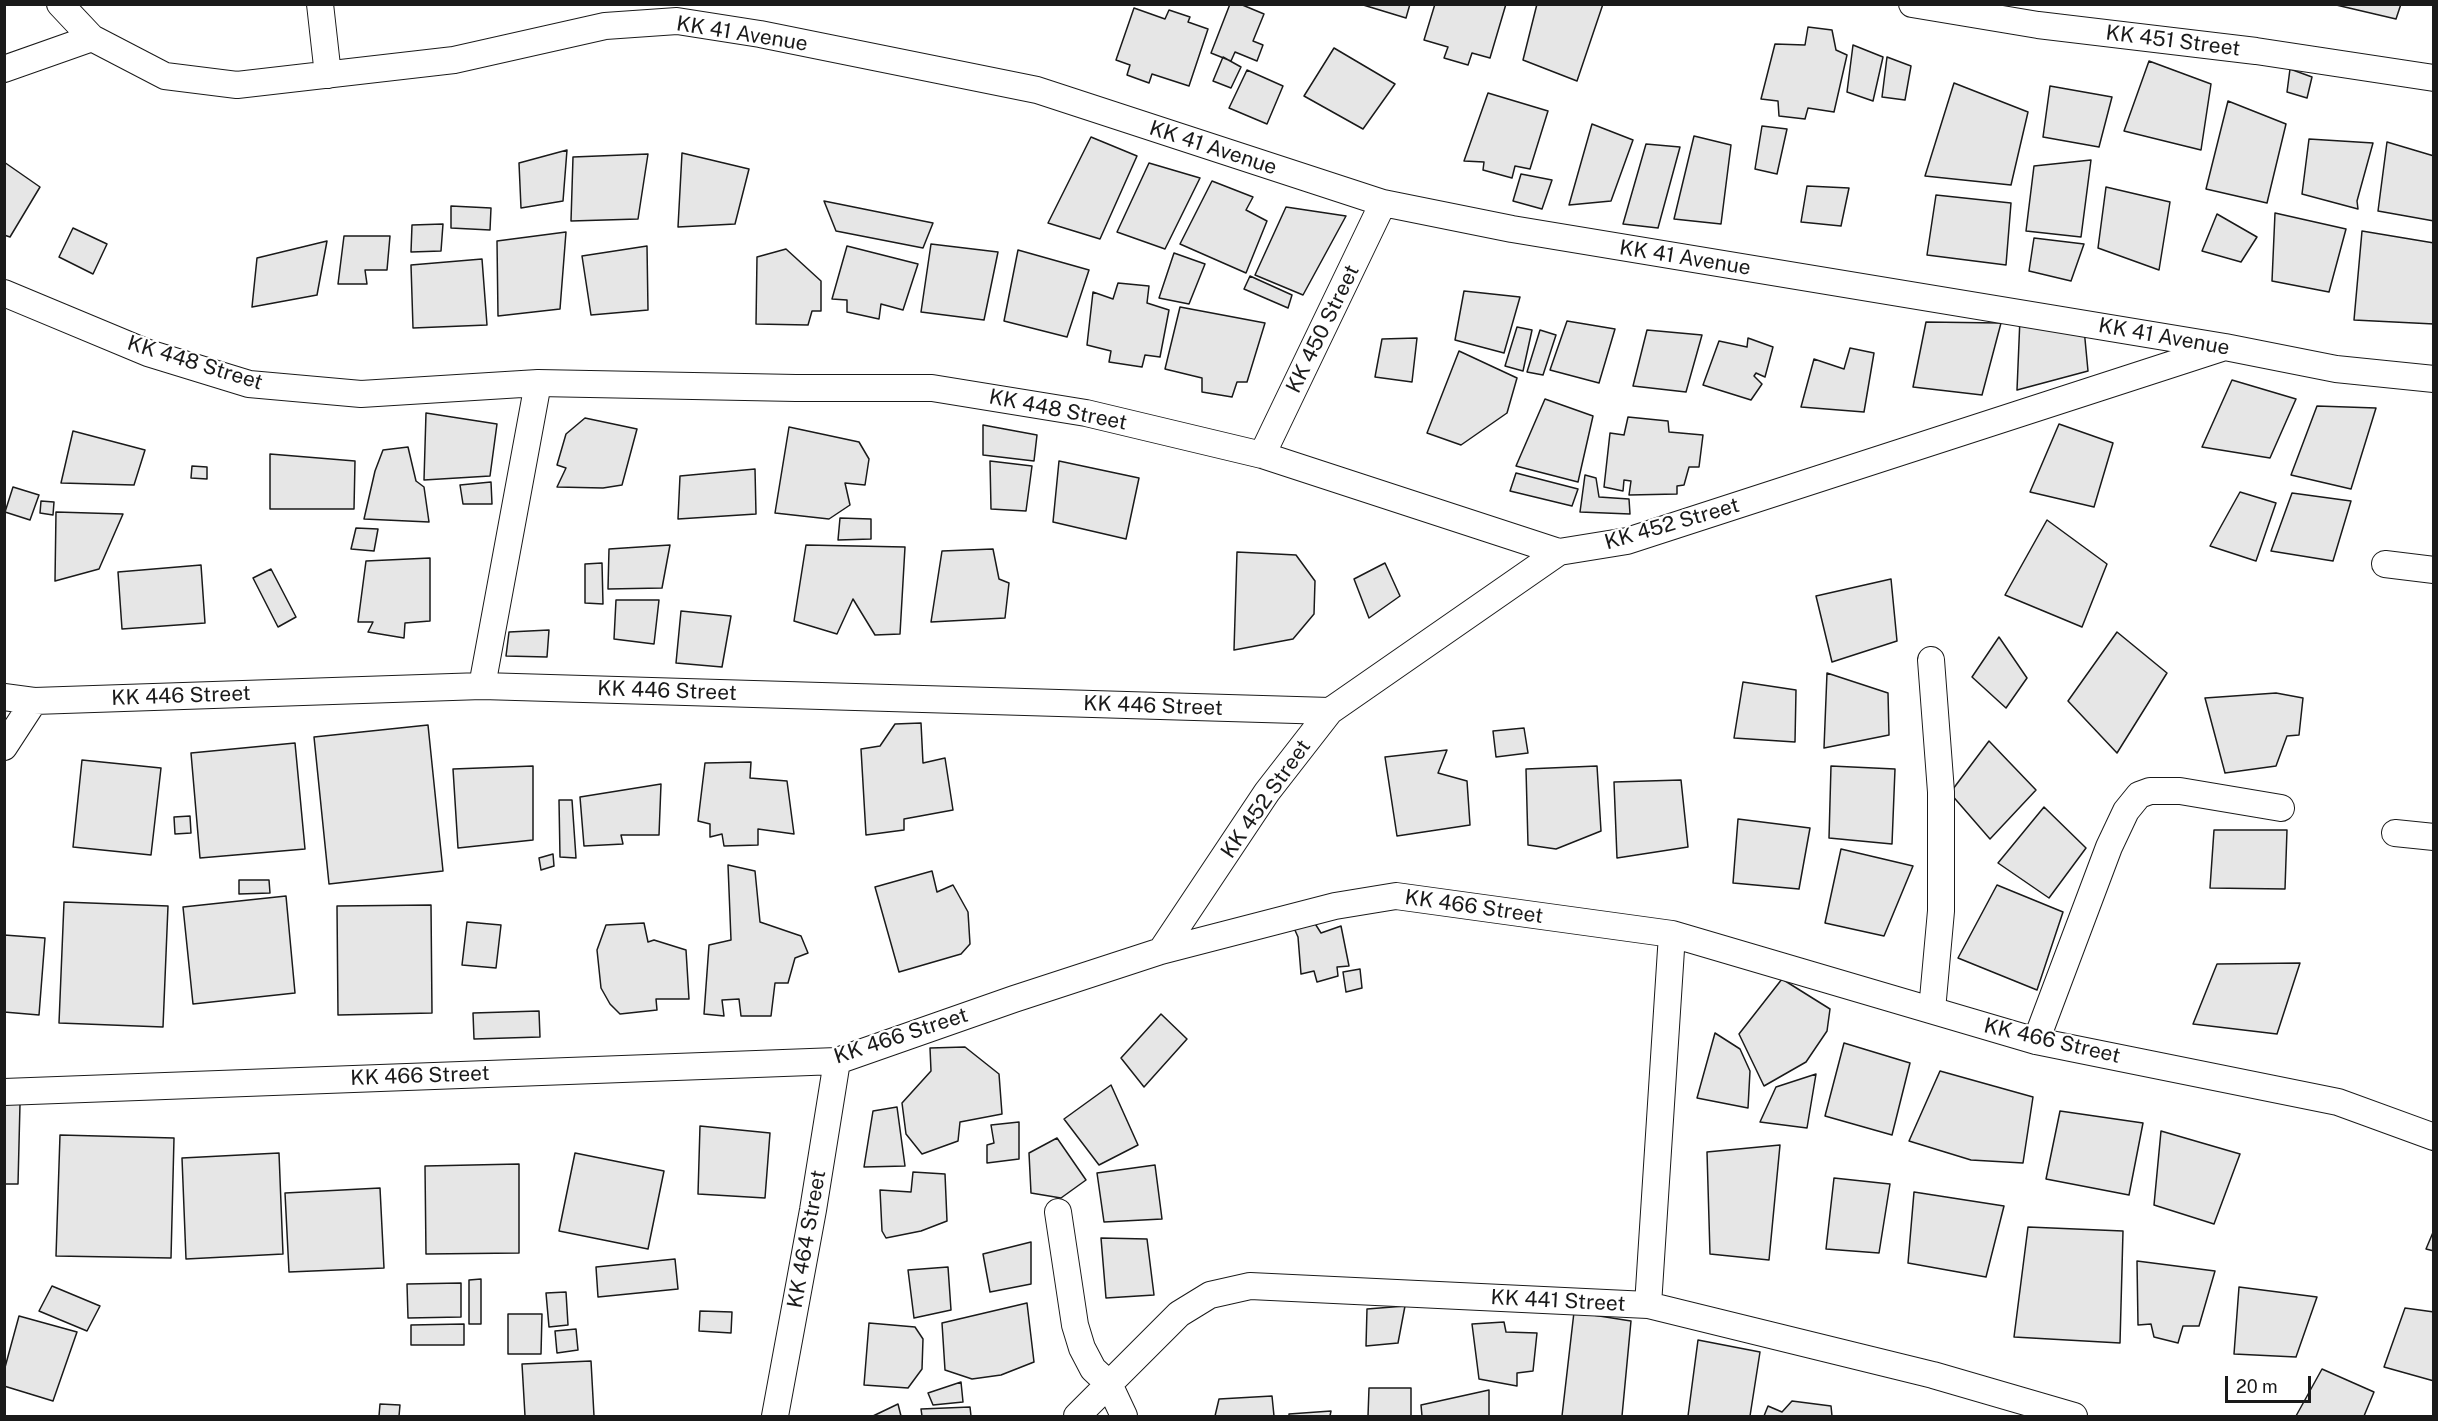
<!DOCTYPE html>
<html>
<head>
<meta charset="utf-8">
<style>
  body { margin:0 }
  #map { position:relative; width:2438px; height:1421px; overflow:hidden; background:#fff; font-family:"Public Sans",sans-serif }
  canvas { display:block }
  .frame { position:absolute; inset:0; border:6px solid #1a1a1a; pointer-events:none }
  .scale { position:absolute; left:2225px; top:1376px; width:86px; height:27px; box-sizing:border-box; border:3px solid #1a1a1a; border-top:0; padding-left:8px; font-size:18px; line-height:21px; white-space:nowrap; color:#1a1a1a; -webkit-text-stroke:4px #fff; paint-order:stroke }
</style>
</head>
<body>
<div id="map">
<canvas width="2438" height="1421"></canvas>
<div class="frame"></div>
<div class="scale">20 m</div>
</div>
<script>
const c = document.querySelector('canvas').getContext('2d');
c.lineJoin = 'round';
function paint(path, color) { c.fillStyle = color; c.fill(path, 'evenodd'); }
function trace(path, color, width, dash) { c.strokeStyle = color; c.lineWidth = width; c.lineCap = dash ? 'butt' : 'round'; c.setLineDash(dash || []); c.stroke(path); }
function write(font, color, halo, rows, align = 'center') {
  c.font = font + ' "Public Sans",sans-serif'; c.lineWidth = 4.5; c.setLineDash([]); c.textBaseline = 'middle'; c.strokeStyle = halo; c.fillStyle = color; for (const [text, x, y, turn = 0] of rows) {
    c.save(); c.translate(x, y); c.rotate((+turn || 0) * Math.PI / 180); c.textAlign = isNaN(turn) ? turn : align; if (halo) c.strokeText(text, 0, 0); c.fillText(text, 0, 0); c.restore();
  }
}
const building = new Path2D(`
  M1230,4H1240L1264,14L1253,41L1263,45L1257,61L1235,52L1231,61L1211,53Z
  M1360,4H1410L1406,18Z
  M1435,4H1506L1490,58L1472,53L1468,65L1444,58L1448,47L1424,40Z
  M1537,4H1603L1577,81L1523,60Z
  M2332,4H2401L2396,19Z
  M1134,8L1165,19L1169,10L1190,17L1188,22L1208,29L1189,86L1152,74L1149,83L1127,75L1130,65L1116,60Z
  M1808,27L1832,30L1836,50L1847,55L1834,112L1808,108L1805,119L1779,116L1778,101L1761,99L1775,44L1805,45Z
  M1853,45L1883,57L1873,101L1847,92Z
  M1334,48L1395,84L1363,129L1304,96Z
  M1223,57L1241,67L1231,88L1213,81Z
  M1887,57L1911,66L1905,100L1882,97Z
  M2149,61L2211,84L2201,150L2124,131Z
  M2290,69L2312,77L2307,98L2287,92Z
  M1247,70L1283,86L1267,124L1229,108Z
  M1954,83L2028,112L2011,185L1925,176Z
  M2050,86L2112,97L2099,147L2043,137Z
  M1488,93L1548,111L1530,169L1515,166L1512,178L1483,170L1484,162L1464,161Z
  M2228,101L2286,124L2267,203L2206,189Z
  M1592,124L1633,140L1611,201L1569,205Z
  M1762,126L1787,129L1777,174L1755,169Z
  M1694,136L1731,145L1721,224L1674,219Z
  M1091,137L1137,156L1100,239L1048,223Z
  M2309,139L2373,143L2357,201L2358,209L2302,194Z
  M2387,142L2434,156V221L2378,211Z
  M1646,144L1680,147L1658,228L1623,224Z
  M567,150L563,201L521,208L519,163Z
  M682,153L749,169L735,224L678,227Z
  M648,154L638,219L571,221L573,157Z
  M2091,160L2081,237L2026,231L2034,166Z
  M4,162L40,187L10,237L4,235Z
  M1149,163L1200,178L1165,249L1117,232Z
  M1521,174L1552,180L1542,209L1513,201Z
  M1212,181L1253,197L1246,210L1267,221L1246,273L1180,244Z
  M1807,186L1849,188L1841,226L1801,222Z
  M2106,187L2170,202L2159,270L2098,248Z
  M1936,195L2011,203L2006,265L1927,255Z
  M824,201L933,223L923,248L836,231Z
  M451,206L491,208L490,230L451,228Z
  M1286,207L1346,216L1303,295L1255,275Z
  M2275,213L2346,229L2329,292L2272,281Z
  M2217,214L2257,237L2241,262L2202,251Z
  M443,224L441,251L411,252L412,225Z
  M73,228L107,244L93,274L59,257Z
  M2362,231L2434,243V324L2354,320Z
  M566,232L560,309L498,316L497,241Z
  M344,236H390L387,270H365L367,284H338Z
  M2034,238L2084,244L2071,281L2029,271Z
  M327,241L317,295L252,307L257,258Z
  M931,244L998,252L984,320L921,312Z
  M647,246L648,310L591,315L582,256Z
  M847,246L918,264L903,310L881,304L879,319L847,312V300L832,299Z
  M786,249L821,281V311H812L808,325L756,324L757,257Z
  M1018,250L1089,270L1067,337L1004,321Z
  M1174,253L1205,264L1189,304L1159,298Z
  M482,259L487,325L413,328L411,265Z
  M1250,276L1292,295L1288,308L1244,289Z
  M1118,283L1149,286L1147,303L1169,310L1160,357L1145,355L1142,367L1109,362L1111,351L1087,345L1093,292L1113,299Z
  M1464,291L1520,297L1504,353L1455,340Z
  M1180,307L1265,323L1247,382H1237L1232,397L1202,392V378L1165,369Z
  M2020,318H2083L2088,371L2017,390Z
  M1567,321L1615,329L1599,383L1550,370Z
  M1926,322L2001,323L1982,395L1913,387Z
  M1517,327L1532,330L1523,371L1505,366Z
  M1540,330L1556,335L1543,375L1527,372Z
  M1647,330L1702,335L1686,392L1633,386Z
  M1417,338L1412,382L1375,377L1382,339Z
  M1748,338L1773,347L1765,377L1756,373L1754,376L1762,384L1751,400L1703,385L1719,341L1747,347Z
  M1850,348L1874,353L1864,412L1801,407L1814,359L1844,369Z
  M1459,351L1517,378L1507,413L1461,445L1427,433Z
  M2232,380L2296,399L2270,458L2202,447Z
  M1545,399L1593,416L1578,482L1516,466Z
  M2317,406L2376,408L2351,489L2291,475Z
  M426,413L497,424L490,476L424,480Z
  M1628,417L1668,421L1669,432L1703,435L1699,467H1689L1684,485L1677,486V494L1629,495L1631,481L1624,480L1623,491L1604,487L1610,433L1624,435Z
  M585,418L637,429L622,485L603,488L557,487L566,468L557,465L566,434Z
  M2059,424L2113,443L2094,507L2030,492Z
  M983,425L1037,435L1034,461L983,455Z
  M789,427L859,442L869,459L865,485L845,483L850,505L829,519L775,513Z
  M73,431L145,450L134,485L61,483Z
  M408,447L416,481L424,487L429,522L364,519L375,471L383,450Z
  M270,454L355,461L354,509H270Z
  M990,461L1032,466L1026,511L991,509Z
  M1059,461L1139,478L1126,539L1053,522Z
  M192,466L207,467V479L191,478Z
  M755,469L756,514L678,519L680,476Z
  M1516,473L1578,489L1572,506L1510,491Z
  M1585,475L1596,478L1599,497L1629,499L1630,514L1580,512Z
  M491,482L492,504H463L460,485Z
  M13,487L39,495L30,520L5,512Z
  M2240,492L2276,503L2256,561L2210,546Z
  M2292,493L2351,501L2333,561L2271,551Z
  M41,501L54,502L53,515L40,513Z
  M56,512L123,514L99,569L55,581Z
  M840,518L871,519V539L838,540Z
  M2047,520L2107,564L2082,627L2005,595Z
  M356,528L378,529L374,551L351,549Z
  M670,545L662,588L608,589L609,549Z
  M806,545L905,547L900,634L875,635L853,599L837,634L794,621Z
  M993,549L999,579L1009,583L1005,618L931,622L942,551Z
  M1237,552L1296,555L1315,581L1314,614L1293,639L1234,650Z
  M430,558V621L405,623L404,638L368,632L373,622H358L366,561Z
  M602,563L603,604L585,603V564Z
  M1385,563L1400,596L1369,618L1354,579Z
  M201,565L205,623L122,629L118,572Z
  M271,569L296,617L278,627L253,578Z
  M1891,579L1897,641L1832,662L1816,596Z
  M616,600H659L654,644L614,639Z
  M681,611L731,616L722,667L676,663Z
  M549,630L547,657L506,656L509,632Z
  M2117,632L2167,673L2117,753L2068,701Z
  M1999,637L2027,678L2006,708L1972,677Z
  M1827,673L1888,693L1889,735L1824,748Z
  M1743,682L1796,690L1795,742L1734,738Z
  M2276,693L2303,698L2299,735L2287,736L2276,766L2225,773L2205,698Z
  M921,723L923,763L945,758L953,810L904,819V830L866,835L861,749L880,746L895,724Z
  M428,725L443,871L329,884L314,737Z
  M1524,728L1528,753L1496,757L1493,731Z
  M1989,741L2036,790L1990,839L1950,793Z
  M295,743L305,849L200,858L191,753Z
  M1447,750L1438,773L1467,781L1470,825L1397,836L1385,757Z
  M82,760L161,768L151,855L73,847Z
  M751,762L750,778L787,781L794,834L758,829V845L724,846L722,834L710,837V824L698,821L705,763Z
  M533,766V840L458,848L453,769Z
  M1597,766L1601,831L1556,849L1528,845L1526,769Z
  M1831,766L1895,769L1892,844L1829,838Z
  M1681,780L1688,847L1617,858L1614,782Z
  M661,784L659,835H621L623,844L584,846L580,797Z
  M559,800H572L576,858L560,857Z
  M2044,807L2086,848L2049,898L1998,863Z
  M190,816L191,833L175,834L174,817Z
  M1738,819L1810,828L1799,889L1733,883Z
  M2214,830H2287L2285,889L2210,888Z
  M1841,849L1913,866L1884,936L1825,923Z
  M553,854L554,866L541,870L539,858Z
  M728,865L755,871L760,922L801,936L808,953L795,958L788,983H775L771,1016H741L739,999L722,1000L724,1016L704,1014L709,945L731,940Z
  M932,871L937,892L953,885L968,912L970,944L961,954L899,972L875,887Z
  M239,880H269L270,893L239,894Z
  M1997,885L2063,912L2037,990L1958,958Z
  M286,896L295,993L193,1004L183,907Z
  M64,902L168,906L163,1027L59,1023Z
  M431,905L432,1013L338,1015L337,906Z
  M467,922L501,925L496,968L462,965Z
  M1314,922L1321,933L1341,926L1349,966L1337,967L1338,976L1317,982L1314,971L1301,974L1298,937L1294,928Z
  M644,923L648,942L654,940L686,950L689,999H656L657,1010L620,1014L610,1004L601,988L597,950L606,925Z
  M4,935L45,938L39,1015L4,1012Z
  M2300,963L2277,1034L2193,1024L2217,964Z
  M1360,969L1362,988L1346,992L1343,972Z
  M1782,979L1830,1009L1827,1031L1806,1062L1764,1086L1739,1034Z
  M539,1011L540,1037L474,1039L473,1013Z
  M1161,1014L1187,1039L1144,1087L1121,1058Z
  M1715,1033L1740,1049L1750,1071L1748,1108L1697,1098Z
  M1844,1043L1910,1063L1892,1135L1825,1116Z
  M965,1047L999,1074L1002,1114L960,1122L958,1141L922,1154L906,1134L902,1103L931,1071L930,1048Z
  M1940,1071L2033,1097L2023,1163L1971,1160L1909,1141Z
  M1816,1074L1807,1128L1760,1122L1776,1087Z
  M1111,1085L1138,1145L1099,1165L1064,1119Z
  M4,1103L20,1104L18,1184H4Z
  M897,1107L905,1166L864,1167L873,1111Z
  M2060,1111L2143,1123L2129,1195L2046,1179Z
  M1019,1122V1159L987,1163V1145L994,1143L991,1125Z
  M700,1126L770,1133L765,1198L698,1194Z
  M2161,1131L2240,1154L2214,1224L2154,1205Z
  M60,1135L174,1138L171,1258L56,1256Z
  M1057,1138L1086,1180L1061,1198L1031,1193L1029,1153Z
  M1780,1145L1769,1260L1710,1254L1707,1152Z
  M279,1153L283,1254L186,1259L182,1158Z
  M575,1153L664,1171L648,1249L559,1231Z
  M519,1164V1253L426,1254L425,1166Z
  M1155,1165L1162,1219L1104,1222L1097,1173Z
  M913,1172L945,1174L947,1221L921,1231L886,1238L882,1231L880,1190L911,1192Z
  M1834,1178L1890,1184L1879,1253L1826,1249Z
  M380,1188L384,1268L289,1272L285,1193Z
  M1914,1192L2004,1206L1986,1277L1908,1263Z
  M2028,1227L2123,1231L2120,1343L2014,1337Z
  M2434,1230V1251L2426,1249Z
  M1101,1238L1147,1239L1154,1295L1106,1298Z
  M1031,1242V1284L990,1292L983,1254Z
  M675,1259L678,1289L598,1297L596,1267Z
  M2137,1261L2215,1271L2199,1326H2183L2178,1343L2154,1337L2151,1324L2138,1325Z
  M948,1267L951,1310L914,1318L908,1270Z
  M481,1279V1324H469V1280Z
  M461,1283V1317L408,1318L407,1284Z
  M52,1286L100,1306L87,1331L39,1311Z
  M2239,1287L2317,1297L2296,1357L2234,1354Z
  M566,1292L568,1325L549,1327L546,1293Z
  M1027,1303L1034,1362L1001,1375L972,1379L945,1370L942,1323Z
  M1405,1306L1398,1343L1366,1346L1367,1309Z
  M2405,1308L2434,1312V1381L2384,1367Z
  M700,1311L732,1312L731,1333L699,1331Z
  M1574,1312L1631,1321L1622,1416H1562Z
  M508,1314H542L541,1354H508Z
  M19,1316L77,1332L53,1401L4,1386V1371Z
  M1504,1322L1506,1332L1537,1333L1533,1371L1517,1373V1386L1479,1379L1472,1324Z
  M869,1323L915,1327L923,1339L922,1369L908,1388L864,1385Z
  M464,1324V1345H411V1325Z
  M576,1329L578,1350L557,1353L555,1331Z
  M1698,1340L1760,1352L1750,1416H1688Z
  M591,1361L594,1416H525L522,1364Z
  M2322,1369L2374,1392L2364,1416H2296Z
  M961,1382L963,1402L933,1405L928,1393Z
  M1369,1388H1411V1416H1368Z
  M1489,1390V1416H1422L1421,1405Z
  M1272,1396L1274,1416H1215L1219,1399Z
  M1792,1401L1831,1406L1832,1416H1764L1768,1406L1782,1412Z
  M380,1404L400,1405L399,1416H379Z
  M898,1404L901,1416H873Z
  M970,1407L971,1416H922L921,1409Z
  M1331,1411L1330,1416H1289V1414Z`);
paint(building, '#e6e6e6');
trace(building, '#1a1a1a', 1.5);
const street = new Path2D(`
  M60,4L92,38
  M320,4L328,75
  M1912,4L2038,25L2256,51L2434,78
  M4,69L92,38L165,76L237,85L454,60L605,26L677,21L760,34L1037,90L1383,203L1512,229L2225,347L2336,369L2434,379
  M4,293L148,353L249,384L361,394L538,383L796,388H932L1086,413L1262,455L1559,552
  M1262,455L1383,203
  M2385,564L2434,570
  M1931,660L1941,792V911L1932,1010
  M482,686L538,383
  M4,697L34,701L482,686L1330,711
  M4,747L34,701
  M2395,833L2434,837
  M1161,951L1267,792L1330,711L1559,552L1627,541L2222,348
  M2036,1041L2109,847L2126,811L2139,795L2150,791H2180L2281,808
  M4,1092L837,1061L1014,999L1161,951L1335,906L1396,896L1672,934L2036,1041L2338,1102L2434,1137
  M1058,1212L1075,1325L1082,1348L1093,1369L1109,1384L1124,1416
  M1648,1305L1672,934
  M775,1416L813,1210L837,1061
  M1077,1416L1179,1314L1210,1295L1250,1286L1648,1305L1933,1375L2074,1416`);
trace(street, '#1a1a1a', 28);
trace(street, '#fff', 26);
write('21px', '#1a1a1a', '#fff', [
  ["KK 41 Avenue",742,34,9],
  ["KK 451 Street",2173,41,7],
  ["KK 41 Avenue",1213,148,18],
  ["KK 41 Avenue",1685,258,9],
  ["KK 450 Street",1323,329,-64],
  ["KK 41 Avenue",2164,337,10],
  ["KK 448 Street",195,363,17],
  ["KK 448 Street",1058,410,11],
  ["KK 452 Street",1672,524,-16],
  ["KK 446 Street",667,691,2],
  ["KK 446 Street",181,696,-2],
  ["KK 446 Street",1153,706,2],
  ["KK 452 Street",1266,799,-55],
  ["KK 466 Street",1474,907,8],
  ["KK 466 Street",901,1036,-18],
  ["KK 466 Street",2052,1041,13],
  ["KK 466 Street",420,1076,-2],
  ["KK 464 Street",807,1239,-80],
  ["KK 441 Street",1558,1301,3]
]);
</script>
</body>
</html>
